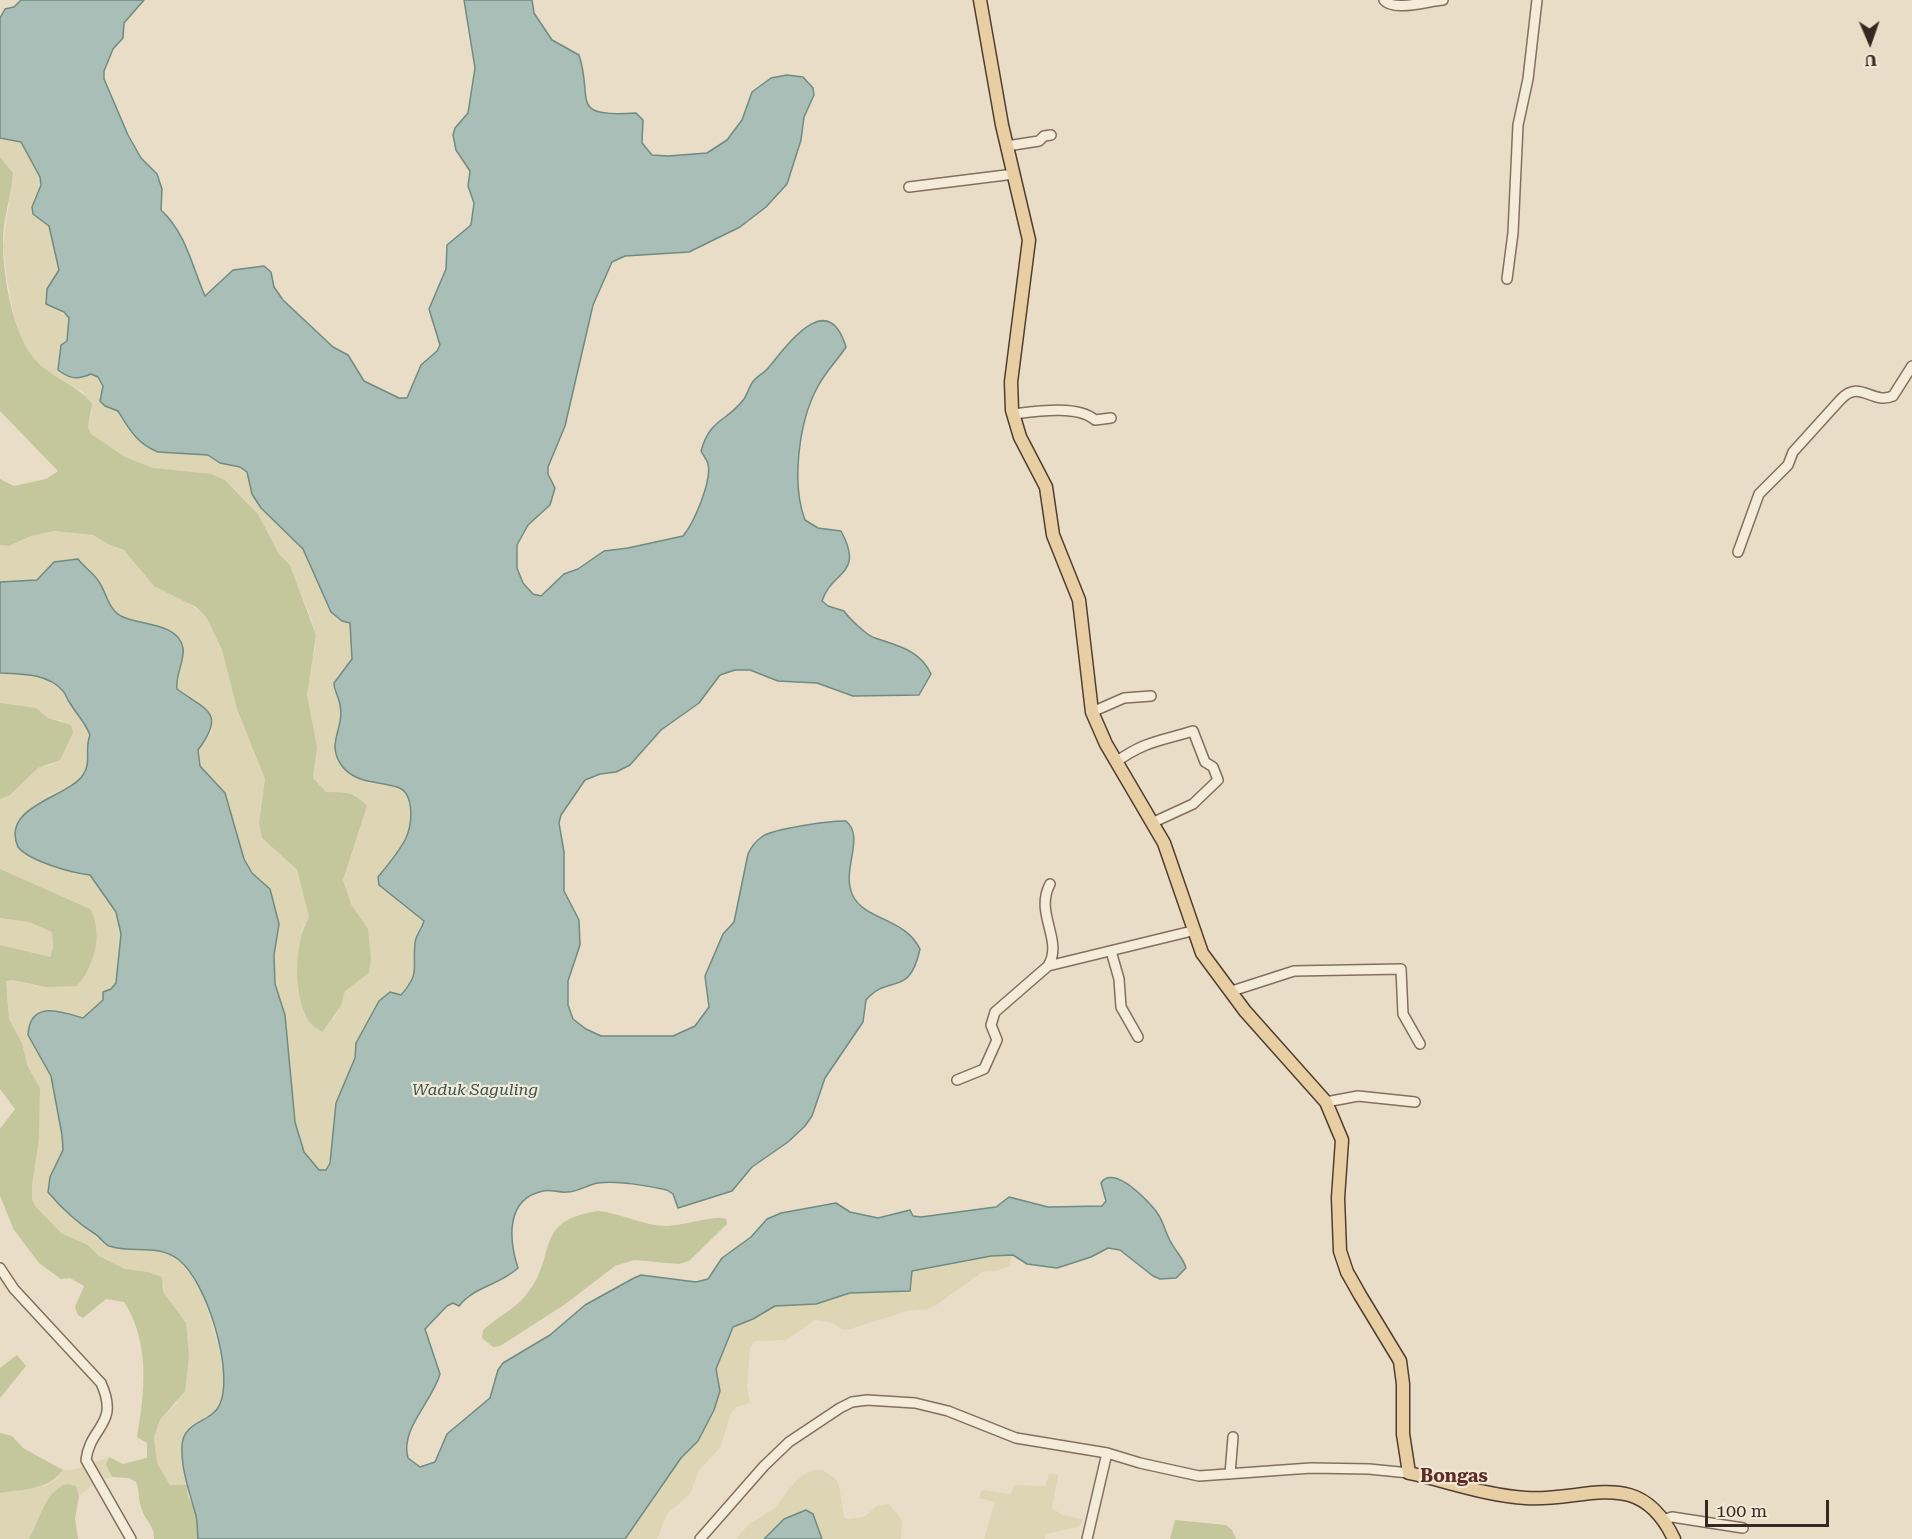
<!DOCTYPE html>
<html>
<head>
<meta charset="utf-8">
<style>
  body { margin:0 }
  #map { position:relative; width:1912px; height:1539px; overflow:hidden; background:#e9ddc7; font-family:"Roboto Serif",serif }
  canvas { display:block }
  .north { position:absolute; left:1840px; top:12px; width:60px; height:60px; -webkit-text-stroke:4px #f2e8d6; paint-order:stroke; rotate:178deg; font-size:16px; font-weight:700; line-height:24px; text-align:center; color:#352920 }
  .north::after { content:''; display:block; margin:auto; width:21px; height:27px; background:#352920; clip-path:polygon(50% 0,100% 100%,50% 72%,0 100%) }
  .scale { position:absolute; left:1705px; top:1500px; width:124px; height:27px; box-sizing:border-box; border:3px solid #352920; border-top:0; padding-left:8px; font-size:18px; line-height:21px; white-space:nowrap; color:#352920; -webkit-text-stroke:4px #f2e8d6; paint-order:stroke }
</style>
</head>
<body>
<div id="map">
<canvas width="1912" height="1539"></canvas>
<div class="north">U</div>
<div class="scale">100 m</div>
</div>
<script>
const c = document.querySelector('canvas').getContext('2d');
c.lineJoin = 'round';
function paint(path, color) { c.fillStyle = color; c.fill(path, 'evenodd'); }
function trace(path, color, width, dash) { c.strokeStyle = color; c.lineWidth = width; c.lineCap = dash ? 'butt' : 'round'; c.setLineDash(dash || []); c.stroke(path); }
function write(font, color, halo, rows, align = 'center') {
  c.font = font + ' "Roboto Serif",serif'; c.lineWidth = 4.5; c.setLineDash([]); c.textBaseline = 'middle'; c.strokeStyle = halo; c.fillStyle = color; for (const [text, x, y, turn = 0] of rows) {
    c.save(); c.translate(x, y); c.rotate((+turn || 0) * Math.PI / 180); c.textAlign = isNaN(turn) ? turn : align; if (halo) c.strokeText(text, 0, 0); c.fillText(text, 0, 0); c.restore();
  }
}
paint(new Path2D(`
  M0,138L21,142L40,177L41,185L33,199V214L49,226L59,270L47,289L46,304L69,318L67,341L81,378L91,374L98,376L103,386L99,397L105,406L118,411L133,437L158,452L208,455L220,463L241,467L247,472L252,494L287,535L294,538L303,549L331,612L342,621L350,623L352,659L337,676L334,691L341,705L339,729L333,743L367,783L397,787L408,797L411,811L407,834L384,890L391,893L424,921L416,934L415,945V976L354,1050L355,1058L336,1103L332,1148L326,1170H319L307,1159L296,1129L285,1015L275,984L274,955L279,924L265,883L252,873L244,859L225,793L200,765L198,750L212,732L198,701L177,689L176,681L183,649L159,626L120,617L105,599L96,578L84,568L54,562L38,580L0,582V545L9,546L31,536L54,531L93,535L108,544L124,550L207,618L222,650L237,709L265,779L259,823L262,838L297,871L309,917L302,929L299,991L333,1020L341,1006L345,991L369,973L371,958L368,929L351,904L343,880L365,813L356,795L326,792L313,778L317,747L307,695L310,664L315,650L316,635L312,621L290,565L279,554L258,514L236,490L225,480L153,468L125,457L91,434L88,427L92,412L83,392L47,371L31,356L17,331L7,279L3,246L13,173L0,157Z
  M0,673L29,674L45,679L63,691L70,704L84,721L90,735L87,743L89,762L83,776L71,786L48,795L75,874L90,875L96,880L116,912L121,935L116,983L111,989L103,992V1000L83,1018L52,1009L28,1035L51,1076L62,1135L63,1150L50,1177L48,1192L69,1216L108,1246L157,1250L177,1258L186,1267L201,1290L218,1344L224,1378L220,1404L215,1411L189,1427L182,1445L187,1485H170L157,1463L154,1437L160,1420L177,1403L189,1356L171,1305L163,1292L164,1285L148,1272L125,1269L99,1256L88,1245L61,1233L40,1213L32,1200V1178L39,1139L40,1088L27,1065L22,1043L9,1019L6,981L13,980L37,986L91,965L97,930L89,909L0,869V799L10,795L38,768L53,764L63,721L48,718L43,713L0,703Z
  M0,918L29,922L52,932L53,948L50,957L21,952L0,945Z
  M1013,1255L1009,1266L996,1271L982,1272L935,1306L928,1309L907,1311L850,1329L843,1330L830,1322L815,1320L786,1340L755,1341L750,1348L747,1386L750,1403L736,1407L731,1413L720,1448L699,1470L690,1494L667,1514L657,1539H625L681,1458L698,1441L714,1411L719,1376L716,1369L733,1326L753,1319L775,1306L816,1304L850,1293L910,1291L912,1272L991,1256Z
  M109,1457L106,1465L112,1477L97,1481L79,1496L76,1486L55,1490L42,1511L29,1539H0V1493L47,1485L57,1479L63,1470L77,1469Z
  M813,1470H822L835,1478L839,1485L844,1517L848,1519L864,1517L877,1506L889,1504L902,1520L901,1539H822L813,1514L784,1519L764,1539H736L749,1524L774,1509L798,1478Z
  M1049,1473L1058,1475L1052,1508L1062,1515L1083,1519L1079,1527L1045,1534V1539H984L995,1502L979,1498L982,1490L1010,1494L1015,1485L1046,1486Z`), '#ded5b5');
paint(new Path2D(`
  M0,157L13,173C11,197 2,222 3,246C3,276 13,332 32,356C48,377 76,383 92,404L88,427L91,434L125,457L153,468L211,474L225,480L258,514L279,554L290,565L316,635L307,695L317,747L313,778L326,792C347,793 351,790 367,806L343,880L351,904L368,929L371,958L369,973L345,991L341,1006L322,1032C318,1029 311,1025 308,1020C293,993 294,943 309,917L297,870L262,838L259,823L265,779L237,709L222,650L207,618L196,607L154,586L124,550L108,544L93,535L54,531L31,536L9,546L0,545V479L14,486L46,479L58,471L0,411Z
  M0,703L36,708L48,718L71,725L73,733L60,760L38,768L10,795L0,799Z
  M0,869L90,909C104,933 94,967 77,986L45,987L13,980L6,981L9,1019L22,1043L27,1065L40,1088L39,1139L32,1185V1200L36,1207L61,1233L88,1245L99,1256L125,1269L148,1272L162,1277L163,1292L186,1323L189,1356L185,1391L160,1420L154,1437L157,1463L170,1485H187L188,1496L196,1513L198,1539H154C155,1525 144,1520 141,1507C138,1499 140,1491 136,1482L129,1478L112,1477L106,1465L109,1457L123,1464L147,1458V1443L137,1437C145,1393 150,1341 124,1302L106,1299L83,1318L78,1315L75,1307L84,1286L70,1278L61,1279L39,1263L14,1230L0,1196V1129L15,1109L0,1089V945L50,957L53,948L52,932L29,922L0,918Z
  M598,1211C622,1213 643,1226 667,1226C682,1226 715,1215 726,1219L727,1224L689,1261L679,1264L634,1260L615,1266L564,1305L500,1346L493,1347L482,1338L483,1330C497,1317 514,1310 526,1295C559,1256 531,1221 598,1211Z
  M17,1355L26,1366L0,1398V1368Z
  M0,1433L12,1436L23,1448L63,1470C49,1490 23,1489 0,1493Z
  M67,1484L76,1486L79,1496L75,1518L78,1539H29C39,1522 45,1490 67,1484Z
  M1175,1520L1226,1525L1232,1530L1236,1539H1170Z`), '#c4c69c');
const water = new Path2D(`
  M21,0H144L124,23L123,38L113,49L104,71V79L128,135L141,158L157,174L162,189L161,210C186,233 192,266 205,296L233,270L264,266L271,272L274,287L283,300L333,347L348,355L364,381L399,398H407L421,365L437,351L440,345L429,309L446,269L447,245L471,225L474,203L468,186L470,171L456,150L453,135L455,128L468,113L475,68L464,0H532L534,13L552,40L579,55C594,100 567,118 636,113L643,120L642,143L652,155L668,156L707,153L727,140L742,120L752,92L771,78L787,75L803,77L813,88L814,95L804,117L801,140L787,184L766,207L740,227L689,252L625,256L612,262L593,305L565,426L548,467V474L555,488L550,505L528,525L517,545V568L523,583L533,594L541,596L564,574L578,569L604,551L628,548L683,536C694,523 712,481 708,464C707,460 703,455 701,451C710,418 727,422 744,399C747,394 749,388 752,383C756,376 765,373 769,367C789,343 828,288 846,347C837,361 825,372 817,388C799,422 791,483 805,520L818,528L841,531C865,575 832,570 822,601L828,606L844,611C848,617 867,636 875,638C898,646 920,650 931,674L919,695L853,696L817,683L778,681L750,670H735L720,675L699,703L661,730L630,765L616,772L600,774L585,780L561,815L559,823L564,852V891L579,920L580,945L568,981V1005L573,1019L586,1029L601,1036H673L695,1026L709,1007L705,976L723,934L734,922L748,854C751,847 757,840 763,836C774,829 832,820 846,821C866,838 840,870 853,896C865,920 905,918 920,949C909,999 889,973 866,1000L863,1022L825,1078L812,1116L805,1126L788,1142L752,1167L732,1191L678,1208L673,1194L667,1190C647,1186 617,1180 598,1183C587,1185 578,1192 567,1192C559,1193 551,1189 543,1191C505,1199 509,1240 518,1268C500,1285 475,1286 459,1306L453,1303L447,1306L425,1329L440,1374C432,1402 400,1429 408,1458L420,1467L435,1462L447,1434L490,1398L498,1370L503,1363L550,1335L585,1305L634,1278L641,1275L696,1282L708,1279L722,1258L751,1237L767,1219L781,1213L836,1203L850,1212L878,1218L910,1210L913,1216L921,1217L988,1208L996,1207L1009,1197L1048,1207L1102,1206L1106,1201L1101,1183C1113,1163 1150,1202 1158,1214C1164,1223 1166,1235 1172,1244C1177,1253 1183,1258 1186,1268L1176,1278L1160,1279L1153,1276L1120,1250L1108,1248L1091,1257L1057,1268L1027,1264L1013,1255L991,1256L912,1271L910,1291L850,1293L816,1304L775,1306L753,1319L733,1327L716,1369L720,1391L714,1410L698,1441L681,1458L625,1539H198C197,1530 198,1520 195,1512C189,1491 181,1468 182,1446C183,1420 212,1423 220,1404C234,1371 207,1282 179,1260C158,1243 132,1254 109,1246C104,1244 100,1237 95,1234C76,1222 63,1210 48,1192L50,1177L63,1150L62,1135L51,1076L28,1035C30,999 62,1012 83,1018L103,1000V992L111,989L116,983L121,934L116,912L90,875C72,873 29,861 18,847C0,806 69,797 83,775C92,762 84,749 90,735C85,722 77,715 70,703C67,700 66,694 63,691C47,673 21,674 0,673V582L37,580L54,562L78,559C84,567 92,572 97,579C107,591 107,610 123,617C140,625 179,623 183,648C185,661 175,675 177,689C207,711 226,712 198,750L200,766L225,793L244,859L252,873L270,889L279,924L274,955L275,984L285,1015L295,1122L304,1152L319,1170H326L330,1163L336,1103L355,1058L356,1043L379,1001L390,992L401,995C421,972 412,969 415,943C416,934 422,929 424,921L379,885L378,877C387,866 398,853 405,840C412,826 416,793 397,787C378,781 356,784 342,766C325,743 345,729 340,705C339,697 334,691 334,683L352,659L350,623L342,621L331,612L303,549L261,508L252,494L247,472L240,467L220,463L208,455L158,452C137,444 129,429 118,411L105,406L100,401L103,386L98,377L91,374C77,380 70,379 58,370L61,345L67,341L69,318L64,312L46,304L47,289L59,270L49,226L33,214L32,207L41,185L40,177L21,142L0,138V18L5,9L14,7Z
  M806,1510L813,1514L822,1539H764L784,1519Z`);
paint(water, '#a8beb6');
trace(water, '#6f8b82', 1.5);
const minor = new Path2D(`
  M1384,0C1393,12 1428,1 1443,0
  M1007,146L1039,141L1044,136L1051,135
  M909,187L1014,174
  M1507,279L1513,233L1518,125L1528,79L1537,0
  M1013,414C1038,411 1078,405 1095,420L1111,418
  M1738,552L1759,494L1788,465L1793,452L1841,399C1860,379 1872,405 1893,396L1912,366
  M1092,712L1124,698L1151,696
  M1116,762C1145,741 1161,741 1193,731L1205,762L1213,767L1218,780L1193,804L1154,822
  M1111,951L1119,979L1121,1007L1138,1037
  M1048,966C1064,940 1034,914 1050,884
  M1232,991L1294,971L1401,969L1403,1014L1420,1044
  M957,1080L984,1069L997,1040L991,1025L995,1012L1048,966L1192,931
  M1326,1102L1358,1096L1415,1102
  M0,1268L14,1289L101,1383C120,1425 90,1426 86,1460L131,1539
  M1230,1474L1233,1437
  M1665,1519L1672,1517L1743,1528
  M700,1539L764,1466L789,1442L840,1408L852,1402L867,1400L915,1403L948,1411L1016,1438L1107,1453L1140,1463L1199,1476L1311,1468L1369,1469L1409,1473
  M1087,1539L1107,1453`);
const major = new Path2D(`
  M980,0L1002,125L1029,240L1011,382L1012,410L1020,437L1046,487L1053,535L1079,600L1092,712L1106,744L1164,843L1202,953L1245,1011L1326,1102L1342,1140L1338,1198L1340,1251L1347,1272L1360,1295L1400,1361L1403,1384V1434L1409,1473C1447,1481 1487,1496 1526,1498C1586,1502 1639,1465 1674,1539`);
trace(minor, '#836f5e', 12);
trace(major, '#513e32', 15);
trace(minor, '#f5ebd9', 9);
trace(major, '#e8cea3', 12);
write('italic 16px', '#31534e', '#f2e8d6', [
  ["Waduk Saguling",475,1090]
]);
write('bold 18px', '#5d2d25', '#f2e8d6', [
  ["Bongas",1454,1477]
]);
</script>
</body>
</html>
